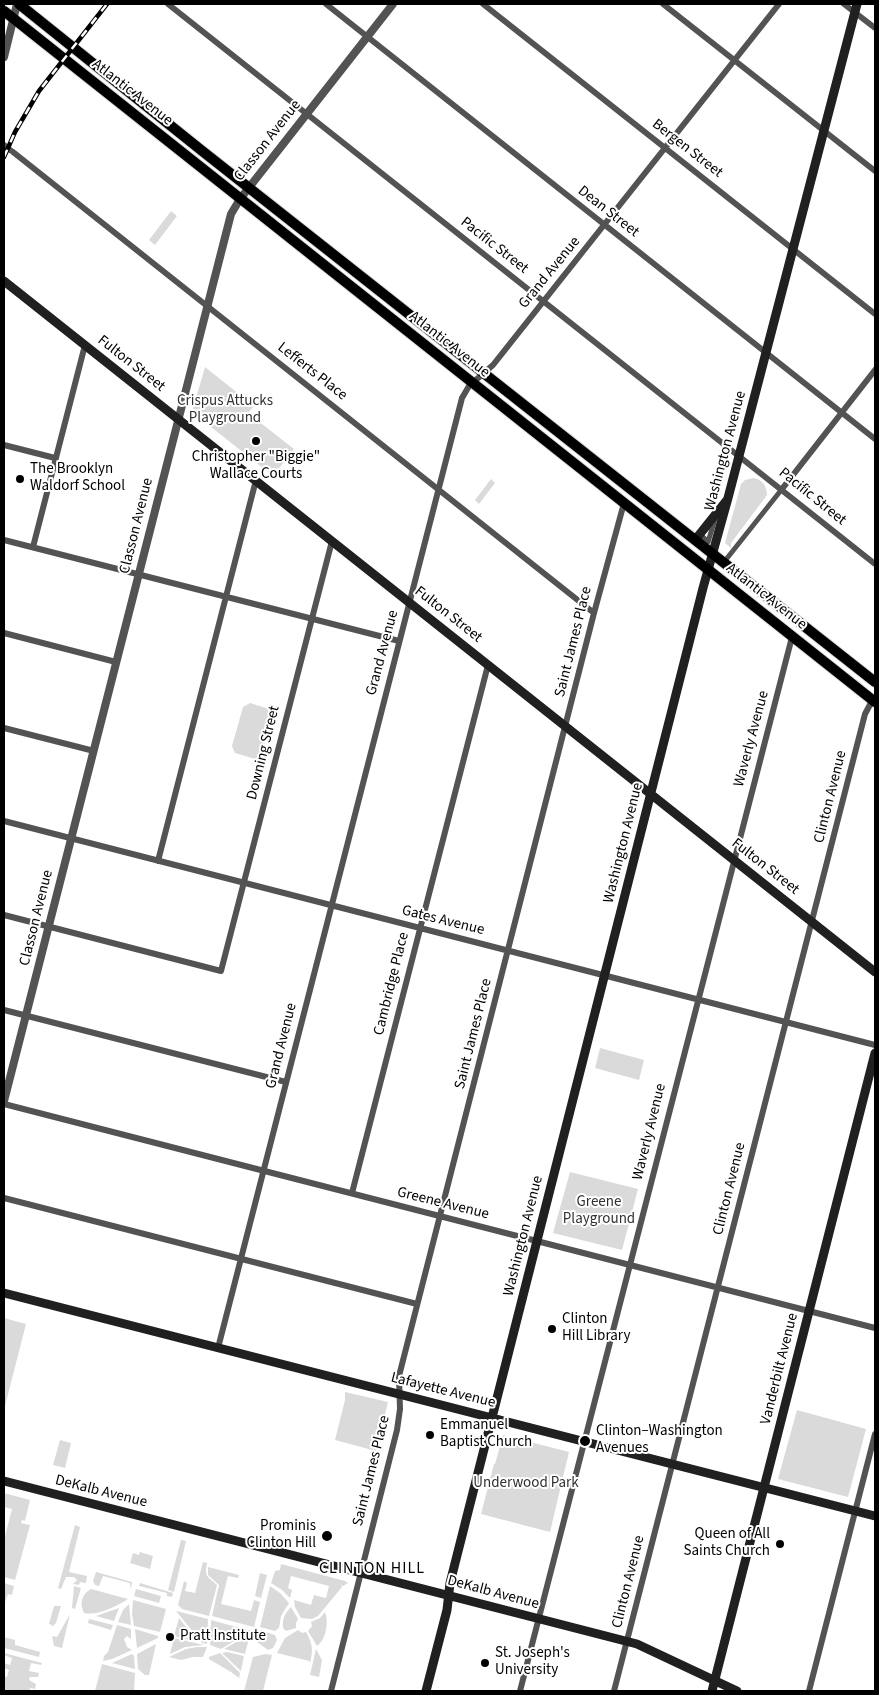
<!DOCTYPE html>
<html>
<head>
<meta charset="utf-8">
<style>
  body { margin:0 }
  #map { position:relative; width:879px; height:1695px; overflow:hidden; background:#fff; font-family:"Source Sans 3",sans-serif }
  canvas { display:block }
  .frame { position:absolute; inset:0; border:5px solid #000; pointer-events:none }
</style>
</head>
<body>
<div id="map">
<canvas width="879" height="1695"></canvas>
<div class="frame"></div>
</div>
<script>
const c = document.querySelector('canvas').getContext('2d');
c.lineJoin = 'round';
function paint(path, color) { c.fillStyle = color; c.fill(path, 'evenodd'); }
function trace(path, color, width, dash) { c.strokeStyle = color; c.lineWidth = width; c.lineCap = dash ? 'butt' : 'round'; c.setLineDash(dash || []); c.stroke(path); }
function write(font, color, halo, rows, align = 'center') {
  c.font = font + ' "Source Sans 3",sans-serif'; c.lineWidth = 4; c.setLineDash([]); c.textBaseline = 'middle'; c.strokeStyle = halo; c.fillStyle = color; for (const [text, x, y, turn = 0] of rows) {
    c.save(); c.translate(x, y); c.rotate((+turn || 0) * Math.PI / 180); c.textAlign = isNaN(turn) ? turn : align; if (halo) c.strokeText(text, 0, 0); c.fillText(text, 0, 0); c.restore();
  }
}
paint(new Path2D(`
  M171,211L177,216L155,245L149,240Z
  M205,367L254,406L248,413L294,449L273,476L192,412Z
  M753,478C762,479 767,486 767,495L731,543V548L725,543L741,484L745,480Z
  M491,479L495,483L479,504L475,500Z
  M250,703L269,709L272,715L261,756L255,759L235,753L232,746L243,707Z
  M600,1048L644,1060L639,1080L595,1068Z
  M570,1172L638,1189L622,1250L553,1233Z
  M4,1318L26,1324L4,1410Z
  M345,1392L388,1402L376,1451L335,1440L345,1400Z
  M797,1410L866,1429L848,1497L778,1479Z
  M503,1435L569,1452L550,1532L481,1514L494,1464H495Z
  M60,1440L71,1443L65,1468L53,1465Z
  M4,1493L30,1500L25,1521L22,1520L21,1523L30,1525L15,1580L4,1577V1540L12,1509L4,1507Z
  M75,1525L80,1527L69,1572L87,1576L86,1583L80,1582L79,1585L73,1584L77,1580L74,1577H66L61,1589L58,1588Z
  M181,1540L186,1541L174,1592L168,1590Z
  M140,1552L153,1556L150,1569L130,1563L133,1553L139,1555Z
  M203,1562L207,1563C204,1578 208,1576 217,1585L209,1616L182,1609L178,1605L184,1581L187,1583L185,1591L195,1593Z
  M281,1564L345,1581L348,1583L343,1586L341,1585L342,1587L318,1616L312,1619L301,1618L295,1607L294,1600L311,1605L314,1595L326,1598L329,1586L291,1576L288,1588L292,1590L290,1598L282,1590L271,1583L275,1571L280,1570Z
  M208,1567L239,1575L238,1578L228,1576L221,1604L251,1611L254,1600L260,1602L254,1627L212,1616L219,1585L208,1575Z
  M96,1572L132,1582L131,1590L130,1583L103,1576L99,1586L95,1585L93,1581Z
  M260,1573L267,1575L261,1598L255,1596Z
  M4,1583L14,1586L12,1595L8,1594L5,1602Z
  M140,1583L173,1593L172,1597L167,1596V1593L139,1586Z
  M74,1586L81,1588L75,1609L72,1608Z
  M270,1586L280,1593L289,1603L281,1616L279,1628L275,1631L260,1627Z
  M91,1589L128,1599C117,1606 98,1616 84,1613C79,1603 82,1594 91,1589Z
  M136,1589L161,1596L159,1603L134,1596Z
  M133,1600L166,1609L160,1632L134,1626L132,1614Z
  M129,1604L131,1625L118,1622L123,1610Z
  M54,1606H61L56,1623L52,1627V1625L49,1624Z
  M291,1607L298,1619L296,1623V1628L286,1631L283,1628C282,1619 285,1613 291,1607Z
  M119,1608L114,1621L96,1616Z
  M176,1611L208,1619L207,1644L202,1643Z
  M325,1612C329,1622 326,1640 317,1646L308,1631L312,1626L311,1622L320,1618Z
  M70,1614L62,1648L54,1646L52,1636L57,1637Z
  M179,1618L198,1642L174,1636Z
  M89,1619L113,1625L111,1630L88,1623Z
  M211,1620L251,1631L221,1649L210,1645Z
  M117,1625L131,1629V1639L127,1636L124,1639L127,1647L132,1650L112,1659L103,1661L104,1656L108,1652Z
  M135,1629L158,1636V1638L137,1648Z
  M259,1630L275,1635L277,1640L273,1648L268,1650L257,1642Z
  M298,1630L302,1633L306,1632C313,1644 313,1651 310,1663L309,1661L277,1653L285,1638Z
  M250,1634L245,1654L224,1649Z
  M4,1637L15,1640V1645L40,1652L39,1657L4,1648Z
  M174,1638L204,1645L185,1647L170,1654Z
  M156,1644L149,1675H145L138,1669L137,1654Z
  M197,1647H207L203,1657H193L181,1660L169,1657L186,1649Z
  M316,1649L322,1660L319,1677L310,1675Z
  M227,1652L244,1656L241,1671L222,1653Z
  M4,1653L42,1663L41,1665L31,1663L29,1671L39,1673L38,1677H30L29,1680L36,1684L35,1689L31,1688L28,1691H4V1676L7,1677L9,1670L4,1668V1663L10,1665L12,1658L4,1655Z
  M220,1653L240,1673L239,1678L231,1672L209,1659V1657Z
  M132,1654L134,1656L135,1669L112,1663Z
  M266,1654L272,1655L263,1691H244L253,1657Z
  M102,1664L135,1673L134,1691H95Z`), '#dadada');
const primary = new Path2D(`
  M19,4L201,150L875,682
  M4,11L875,702`);
trace(primary, '#dbdbdb', 12);
trace(new Path2D(`
  M715,519L708,542L701,535Z
  M724,562L782,489`), '#535353', 5);
trace(new Path2D(`
  M168,4L875,564
  M326,4L875,439
  M483,4L875,314
  M663,4L875,171
  M844,4L875,28
  M4,145L10,150
  M13,152L594,613
  M4,445L55,458
  M782,489L875,370
  M4,540L399,641
  M33,547L85,345
  M4,633L116,662
  M4,728L94,751
  M4,821L875,1045
  M158,861L256,480
  M4,915L221,971L332,541
  M4,1010L286,1082
  M4,1104L875,1328
  M352,1193L488,665
  M4,1198L417,1304
  M218,1348L462,398L469,386L493,365L779,4
  M331,1691L397,1430L400,1409L399,1376L594,613L624,503
  M520,1691L792,637
  M614,1691L865,714L873,699
  M809,1691L875,1434`), '#535353', 6);
trace(new Path2D(`
  M4,57L17,4
  M4,1101L231,214L240,199L393,4`), '#535353', 8);
trace(new Path2D(`
  M4,281L875,972
  M695,540L727,500
  M4,1293L875,1516
  M4,1481L637,1644L737,1691
  M426,1691L447,1610L450,1583L467,1516L703,588L728,498L857,4
  M712,1691L875,1053`), '#202020', 9);
trace(primary, '#000', 10);
const rail = new Path2D(`
  M4,157L15,132L39,91L107,4`);
trace(rail, '#000', 4.5);
trace(rail, '#fff', 2.5, [8]);
for (const [x, y, r, color] of [
  [256,441,5,"#000"],
  [20,479,5,"#000"],
  [552,1329,5,"#000"],
  [430,1435,5,"#000"],
  [585,1441,6,"#000"],
  [327,1536,6,"#000"],
  [780,1544,5,"#000"],
  [170,1637,5,"#000"],
  [485,1663,5,"#000"]
]) { const dot = new Path2D(); dot.arc(x, y, r, 0, 2 * Math.PI); c.fillStyle = color; c.fill(dot); trace(dot, '#fff', 2); }
write('15px', '#000', '#fff', [
  ["Atlantic Avenue",132,93,38],
  ["Classon Avenue",268,141,-52],
  ["Bergen Street",687,149,38],
  ["Dean Street",608,212,38],
  ["Pacific Street",494,246,38],
  ["Grand Avenue",550,273,-51],
  ["Atlantic Avenue",449,345,38],
  ["Fulton Street",131,364,38],
  ["Lefferts Place",312,372,38],
  ["Washington Avenue",726,451,-75],
  ["Pacific Street",812,497,39],
  ["Classon Avenue",137,526,-76],
  ["Atlantic Avenue",766,597,38],
  ["Fulton Street",448,615,38],
  ["Saint James Place",574,642,-76],
  ["Grand Avenue",383,653,-75],
  ["Waverly Avenue",752,739,-75],
  ["Downing Street",264,753,-76],
  ["Clinton Avenue",831,797,-76],
  ["Washington Avenue",624,843,-76],
  ["Fulton Street",765,867,38],
  ["Classon Avenue",37,918,-76],
  ["Gates Avenue",443,921,14],
  ["Cambridge Place",392,984,-76],
  ["Saint James Place",474,1034,-76],
  ["Grand Avenue",282,1046,-76],
  ["Waverly Avenue",650,1132,-76],
  ["Clinton Avenue",730,1189,-76],
  ["Greene Avenue",443,1204,14],
  ["Washington Avenue",524,1236,-76],
  ["Vanderbilt Avenue",780,1369,-76],
  ["Lafayette Avenue",443,1391,14],
  ["Saint James Place",372,1471,-76],
  ["DeKalb Avenue",101,1492,14],
  ["Clinton Avenue",629,1582,-76],
  ["DeKalb Avenue",493,1593,15]
]);
write('15px', '#313131', '#fff', [
  ["Crispus Attucks",225,402],
  ["Playground",225,419],
  ["Greene",599,1203],
  ["Playground",599,1220],
  ["Underwood Park",526,1484]
]);
write('15px', '#000', '#fff', [
  ["Christopher \"Biggie\"",256,458,"center"],
  ["Wallace Courts",256,475,"center"],
  ["The Brooklyn",30,470],
  ["Waldorf School",30,487],
  ["Clinton",562,1320],
  ["Hill Library",562,1337],
  ["Emmanuel",440,1426],
  ["Baptist Church",440,1443],
  ["Clinton–Washington",596,1432],
  ["Avenues",596,1449],
  ["Prominis",316,1527,"right"],
  ["Clinton Hill",316,1544,"right"],
  ["Queen of All",770,1535,"right"],
  ["Saints Church",770,1552,"right"],
  ["Pratt Institute",180,1637],
  ["St. Joseph's",495,1654],
  ["University",495,1671]
], 'left');
c.letterSpacing = '1px';
write('16px', '#000', '#fff', [
  ["CLINTON HILL",372,1569]
]);
c.letterSpacing = '0px';
</script>
</body>
</html>
